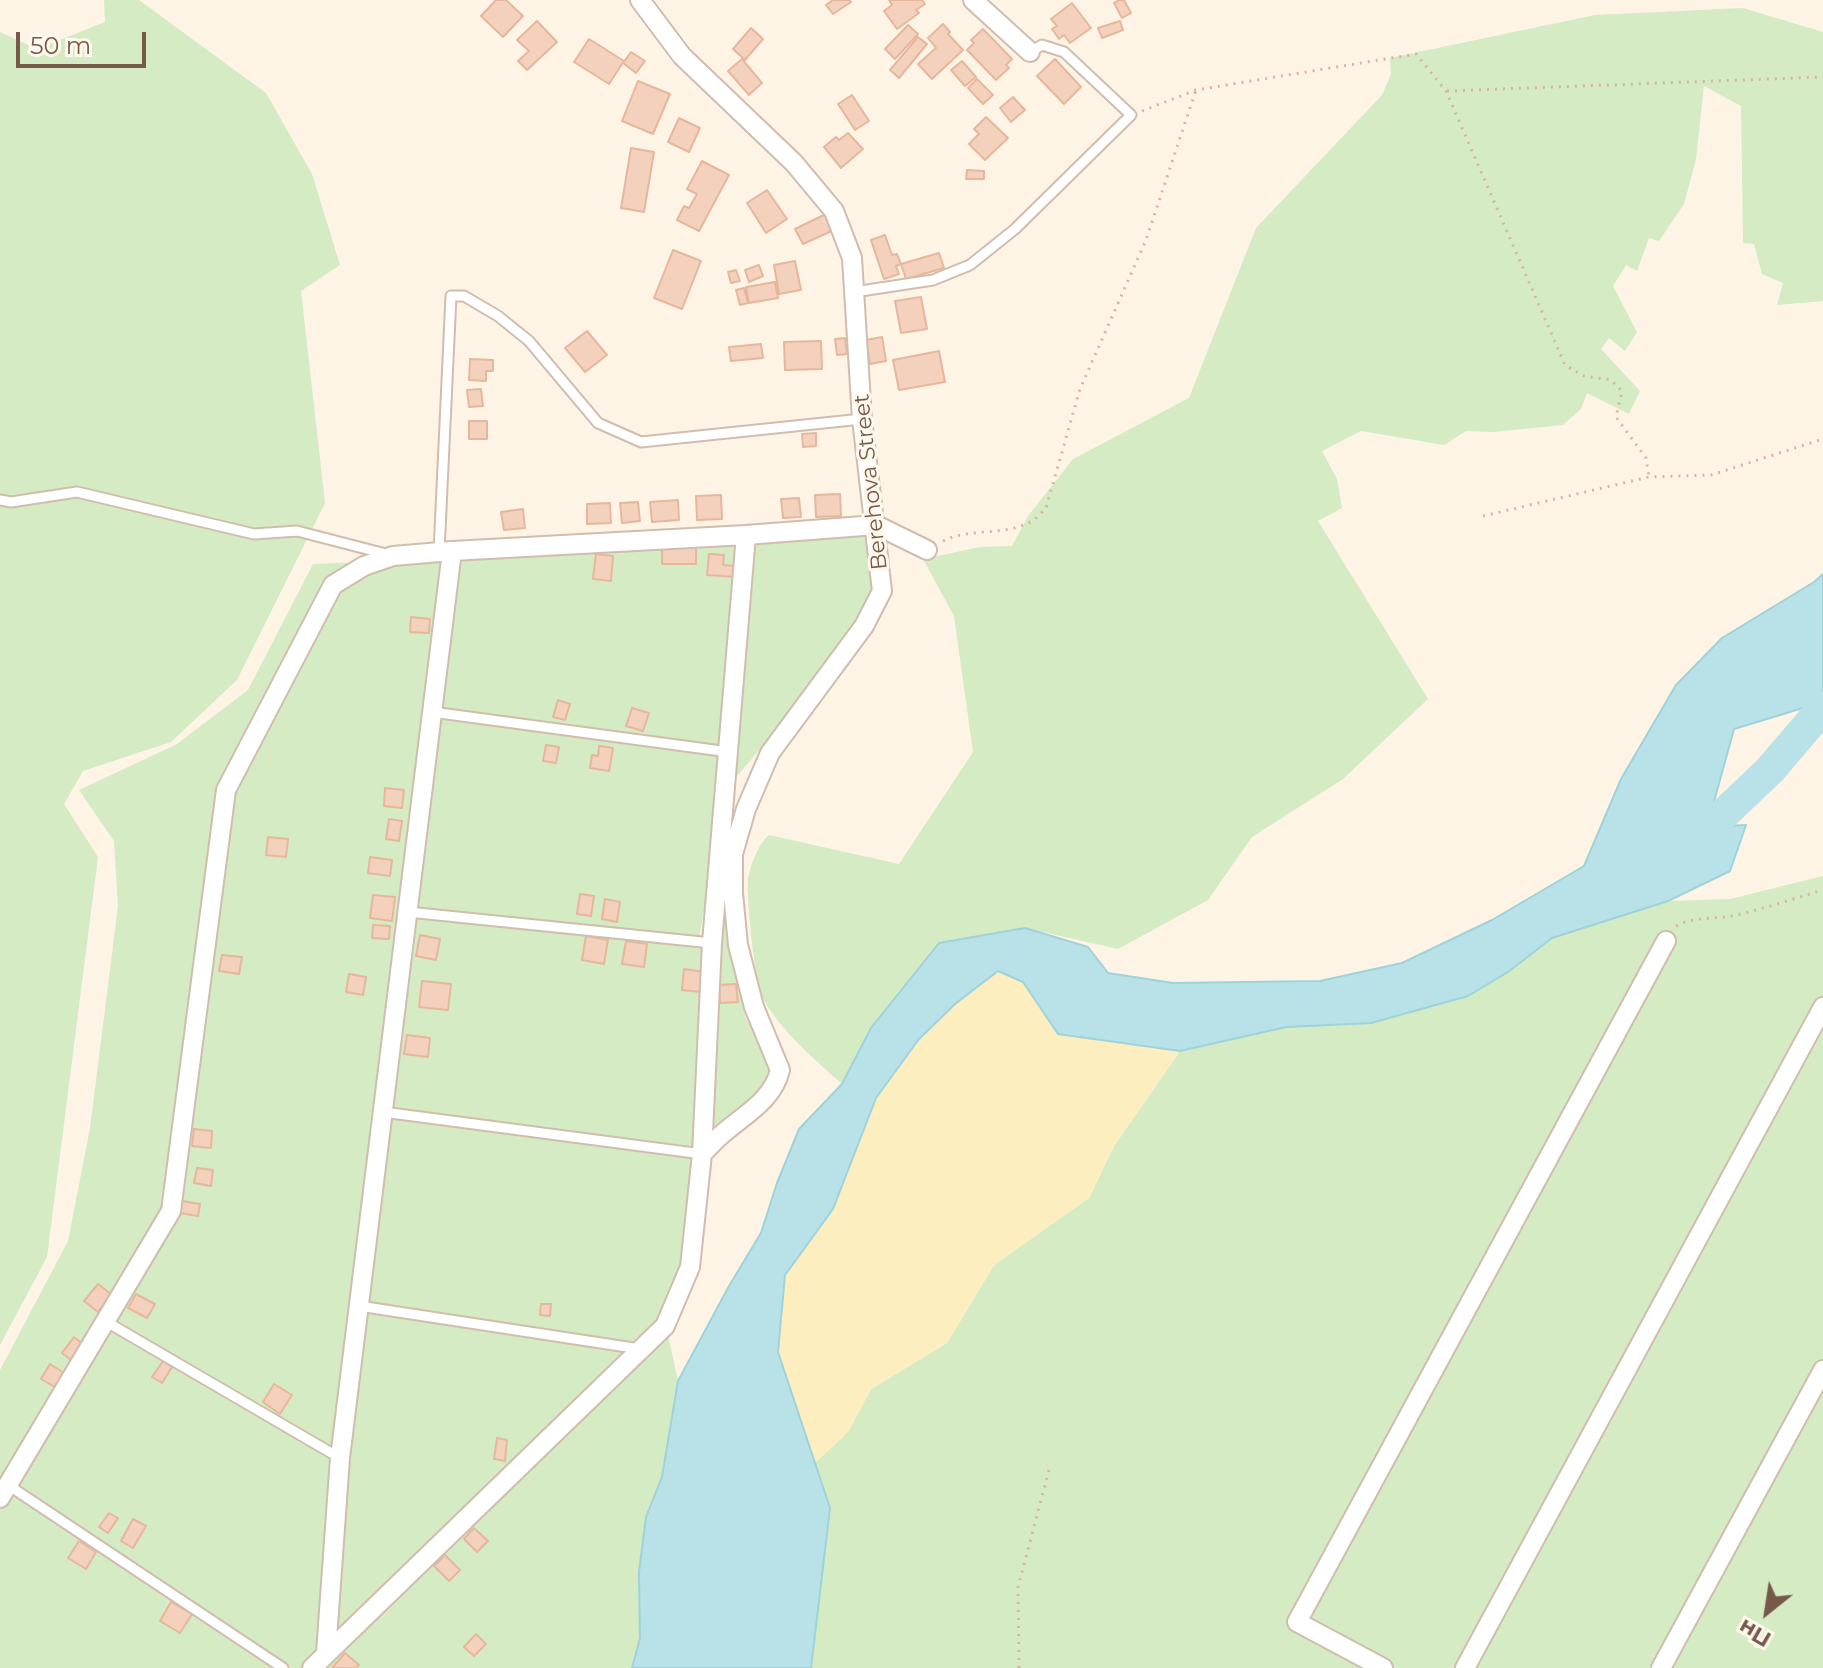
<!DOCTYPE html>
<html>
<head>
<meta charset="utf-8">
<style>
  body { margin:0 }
  #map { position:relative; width:1823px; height:1668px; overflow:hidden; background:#fdf4e6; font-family:Montserrat,sans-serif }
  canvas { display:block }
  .north { position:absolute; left:1727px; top:1572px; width:80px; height:80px; -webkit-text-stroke:6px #fff8ed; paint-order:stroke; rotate:210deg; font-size:22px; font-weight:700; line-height:32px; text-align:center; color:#77594a }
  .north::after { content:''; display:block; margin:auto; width:28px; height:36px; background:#77594a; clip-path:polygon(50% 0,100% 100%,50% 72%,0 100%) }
  .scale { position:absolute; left:16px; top:32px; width:130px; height:36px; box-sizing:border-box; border:4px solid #77594a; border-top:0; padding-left:10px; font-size:24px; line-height:28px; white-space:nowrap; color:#77594a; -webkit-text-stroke:6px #fff8ed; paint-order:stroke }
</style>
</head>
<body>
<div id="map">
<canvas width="1823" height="1668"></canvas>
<div class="north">Пн</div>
<div class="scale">50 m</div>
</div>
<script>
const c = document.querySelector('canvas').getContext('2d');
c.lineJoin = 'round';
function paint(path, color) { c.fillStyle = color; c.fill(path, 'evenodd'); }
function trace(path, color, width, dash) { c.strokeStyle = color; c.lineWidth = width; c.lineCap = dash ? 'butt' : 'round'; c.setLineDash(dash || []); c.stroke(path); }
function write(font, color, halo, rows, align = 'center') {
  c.font = font + ' Montserrat,sans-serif'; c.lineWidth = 6; c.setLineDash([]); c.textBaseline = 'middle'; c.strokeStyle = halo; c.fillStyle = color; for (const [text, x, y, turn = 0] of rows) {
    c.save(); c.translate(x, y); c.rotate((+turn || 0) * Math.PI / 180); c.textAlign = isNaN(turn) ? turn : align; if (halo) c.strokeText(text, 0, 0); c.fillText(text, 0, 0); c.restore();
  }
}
paint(new Path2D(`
  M104,0H139L266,93L312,174L340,265L301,291L325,503L237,680L171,742L83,771L64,804L98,857L47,1257L0,1345V32L37,49L105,22Z
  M1743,8L1823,32V301L1777,305L1783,283L1762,274L1754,244L1743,243L1741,106L1704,86L1696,159L1684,204L1659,241L1649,238L1637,271L1626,265L1613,286L1637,332L1625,351L1609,338L1601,349L1640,391L1629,414L1587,393L1581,409L1563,425L1494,432L1466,431L1444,445L1361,431L1322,451L1337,479L1342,508L1318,521L1428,699L1343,779L1252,837L1208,900L1118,949L1025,928L939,943L871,1028L842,1084C813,1058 783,1033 763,999C755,985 746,896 748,878C751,864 758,844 769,835L899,864L973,752L954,616L923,559L980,547L1012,546L1028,516L1073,459L1189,398L1256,228L1382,95L1391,74L1390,58L1595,15Z
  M873,531L879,592L791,713L719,797L711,871L697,950L724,906L729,947L746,1019L762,1042L773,1069L757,1101L716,1134L698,1138L690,1254L665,1321L678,1381L662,1477L646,1517L639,1572L640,1638L632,1668H0V1370L68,1241L90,1128L118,906L114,841L79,790L177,744L248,690L313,564L411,560Z
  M1823,876V1668H811L830,1509L815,1463L848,1432L871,1389L947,1343L994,1265L1089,1198L1114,1146L1180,1051L1286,1027L1371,1023L1508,972L1552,938L1668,901L1730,899Z`), '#d4ebc4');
paint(new Path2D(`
  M998,971L1023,982L1058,1034L1180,1051L1114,1146L1089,1198L994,1265L947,1343L871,1389L848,1432L815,1463L778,1352L785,1275L833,1209L876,1098L919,1039L955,1004Z`), '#fdeec0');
const water = new Path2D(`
  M1823,574V702L1734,729L1707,827L1746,825L1730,871L1668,901L1552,938L1508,972L1468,996L1371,1023L1286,1027L1180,1051L1058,1034L1023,982L998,971L955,1004L919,1039L876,1098L833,1209L785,1275L778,1352L830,1508L811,1668H632L640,1638L639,1572L646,1517L662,1477L678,1381L729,1286L761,1233L777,1183L799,1129L842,1084L871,1028L939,943L1025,928L1088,947L1108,973L1173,983L1320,981L1402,963L1492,920L1584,866L1621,779L1676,685L1722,638L1814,582Z`);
paint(water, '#b9e2e8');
trace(water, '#9fd2da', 2);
trace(new Path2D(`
  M1675,854L1689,847L1770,770L1823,708`), '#b9e2e8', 32);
const building = new Path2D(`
  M496,0H506L523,16L503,37L481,16Z
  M833,0H849L851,2L833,14L826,5Z
  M889,0H922L925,4L916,10L919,13L897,29L884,11L892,5Z
  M1119,0H1124L1131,13L1122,18L1114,3Z
  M1072,3L1091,28L1070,43L1064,35L1059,39L1052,29L1057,26L1051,19Z
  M537,21L557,42L527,70L518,61L529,51L517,40Z
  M1120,21L1123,30L1102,38L1098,28Z
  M943,24L950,32L948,34L963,50L932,79L918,64L936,48L928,38Z
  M908,25L918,34L895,59L885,49Z
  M751,28L763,39L745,60L733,49Z
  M983,29L1012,59L1006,65L1009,68L996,80L967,50L974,43L971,40Z
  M918,37L927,44L899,78L890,70Z
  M589,39L624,61L609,84L574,62Z
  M631,52L645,61L636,73L623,63Z
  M742,59L762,83L749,95L728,71Z
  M1055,59L1081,87L1064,104L1037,76Z
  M962,61L976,77L965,86L951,70Z
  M977,79L993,95L983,104L968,88Z
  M638,81L670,94L653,134L622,121Z
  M852,95L869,121L855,130L838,104Z
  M1013,97L1025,110L1011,122L1000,108Z
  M986,117L1008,138L985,160L969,144L979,134L974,129Z
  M679,118L700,128L689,152L668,142Z
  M848,133L863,149L841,168L824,147L836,137L839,140Z
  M631,148L654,152L644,212L621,208Z
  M702,161L729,175L699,231L677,220L684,206L689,208L697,194L687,189Z
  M967,170L984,171V179H966Z
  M767,190L787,219L766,233L747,203Z
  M826,214L834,230L803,244L795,229Z
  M885,235L892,255L897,254L901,264L896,266L899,274L884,279L871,240Z
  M673,250L701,261L682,309L654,298Z
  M939,253L944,268L906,279L901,264Z
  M795,261L801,290L779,294L774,265Z
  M759,265L763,276L749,282L745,270Z
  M736,270L740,281L731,283L728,272Z
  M775,282L778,298L749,303L746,287Z
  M744,288L748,303L740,305L736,290Z
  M921,297L927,329L901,333L895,301Z
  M587,331L607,355L585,372L565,348Z
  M882,337L886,361L870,364L866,340Z
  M845,338L847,354L837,355L835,339Z
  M821,341L822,369L785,370L784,342Z
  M761,344L763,358L731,361L729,347Z
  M939,351L945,382L899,390L893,360Z
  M470,359L493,360V371H486V381L469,380Z
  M481,389L483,406L469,407L467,390Z
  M469,421H487V439H469Z
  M816,433V446L803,447L802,434Z
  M840,494L841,516L816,517L815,495Z
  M721,495L722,519L697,520L696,496Z
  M799,498L801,517L783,518L781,499Z
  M678,500L679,520L652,522L650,502Z
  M638,502L640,521L622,523L620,503Z
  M610,503L611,523L587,524V504Z
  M523,509L525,528L504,530L501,512Z
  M662,546H696V564H662Z
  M596,554L613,556L611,581L593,579Z
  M709,554L724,555L723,565L737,566L736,577L707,575Z
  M411,617L430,619L429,633L410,632Z
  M558,700L570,704L565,720L553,717Z
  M632,708L649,713L643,731L626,726Z
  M546,745L559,747L556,763L543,761Z
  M599,746L613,748L609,771L590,768L592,755L598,756Z
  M385,788L404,790L402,808L384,806Z
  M389,819L402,821L399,841L386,839Z
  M268,837L288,839L286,857L266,855Z
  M370,857L392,860L390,876L368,873Z
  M580,894L594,896L591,916L577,914Z
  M373,895L395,897L392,921L370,918Z
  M605,899L620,902L617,922L602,919Z
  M373,925L390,926L389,939L372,938Z
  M420,935L440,939L436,960L416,956Z
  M586,936L608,940L604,964L582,960Z
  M626,941L647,944L644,967L622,964Z
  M222,955L242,957L239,974L219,971Z
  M684,969L704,972L701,992L682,990Z
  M349,974L366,977L363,995L346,992Z
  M422,981L451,984L448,1010L419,1007Z
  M736,984L738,1002L720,1003L719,985Z
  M407,1035L430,1038L428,1057L404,1054Z
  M194,1129L212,1131L211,1148L192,1146Z
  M197,1168L213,1170L211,1186L194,1183Z
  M182,1201L200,1204L198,1216L180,1213Z
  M98,1284L112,1295L98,1312L84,1301Z
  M136,1294L155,1304L147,1318L128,1308Z
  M541,1304H551L550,1316L540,1315Z
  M74,1337L83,1344L71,1360L62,1353Z
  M163,1361L172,1367L162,1383L152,1377Z
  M50,1364L64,1373L55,1387L41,1379Z
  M274,1384L292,1395L280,1414L263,1402Z
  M497,1438L507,1440L505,1461L494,1459Z
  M109,1513L118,1518L108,1533L99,1527Z
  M133,1519L146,1526L133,1548L121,1541Z
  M474,1528L488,1541L477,1552L464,1539Z
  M79,1541L96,1552L86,1569L68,1558Z
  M445,1555L460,1570L449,1581L434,1566Z
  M171,1602L192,1614L180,1633L160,1621Z
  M476,1634L486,1644L474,1656L464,1647Z
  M345,1653L359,1665L356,1668H332Z`);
paint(building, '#f3d1bd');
trace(building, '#e7b79c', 2);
const lane = new Path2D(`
  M854,292L933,280L970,265L1015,229L1131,115L1064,52L1042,45L1030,52
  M0,500L11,502L77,492L254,534L297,531L386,554
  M439,552L451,296H464L498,316L529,341L598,423L641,442L862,419
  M432,712L729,752
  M408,912L712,943
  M383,1112L702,1154
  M359,1306L640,1349
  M105,1321L340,1458
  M8,1485L283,1668`);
const street = new Path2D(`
  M640,0L682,56L794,163L834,211L852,258L862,419L882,591L864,626L770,753L746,809L733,854V893L738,945L754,1007L780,1070C773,1101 742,1116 720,1136C714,1141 708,1148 702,1154
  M973,0L1030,52
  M0,1498L171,1211L226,790L333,585L364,566L393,556L452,551L746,535L876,525L927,550
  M326,1653L340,1458L452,551
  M312,1668L665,1326L690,1267L702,1154L712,943L746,535
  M1383,1668L1297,1622L1666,941
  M1465,1668L1823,1007
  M1661,1668L1823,1370`);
trace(lane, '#d1bdae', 13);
trace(street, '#d1bdae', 22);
trace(new Path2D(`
  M1447,91L1823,77
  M1142,111L1196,90L1416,54L1446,91L1565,365L1584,376L1611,380L1622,391L1616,417L1646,458L1649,477
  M1483,516L1649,477L1711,475L1823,439
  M943,541C971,527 1004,537 1032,521C1037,518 1042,512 1046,508L1080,389L1146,240L1196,90
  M1676,926C1693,917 1713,919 1732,916C1763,909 1793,899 1823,890
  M1019,1668L1018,1587L1049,1470`), '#d9b59f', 3, [2, 6]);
trace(lane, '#fff', 9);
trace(street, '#fff', 18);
write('22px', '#77594a', '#fff8ed', [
  ["Berehova Street",871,482,-96]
]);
</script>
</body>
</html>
